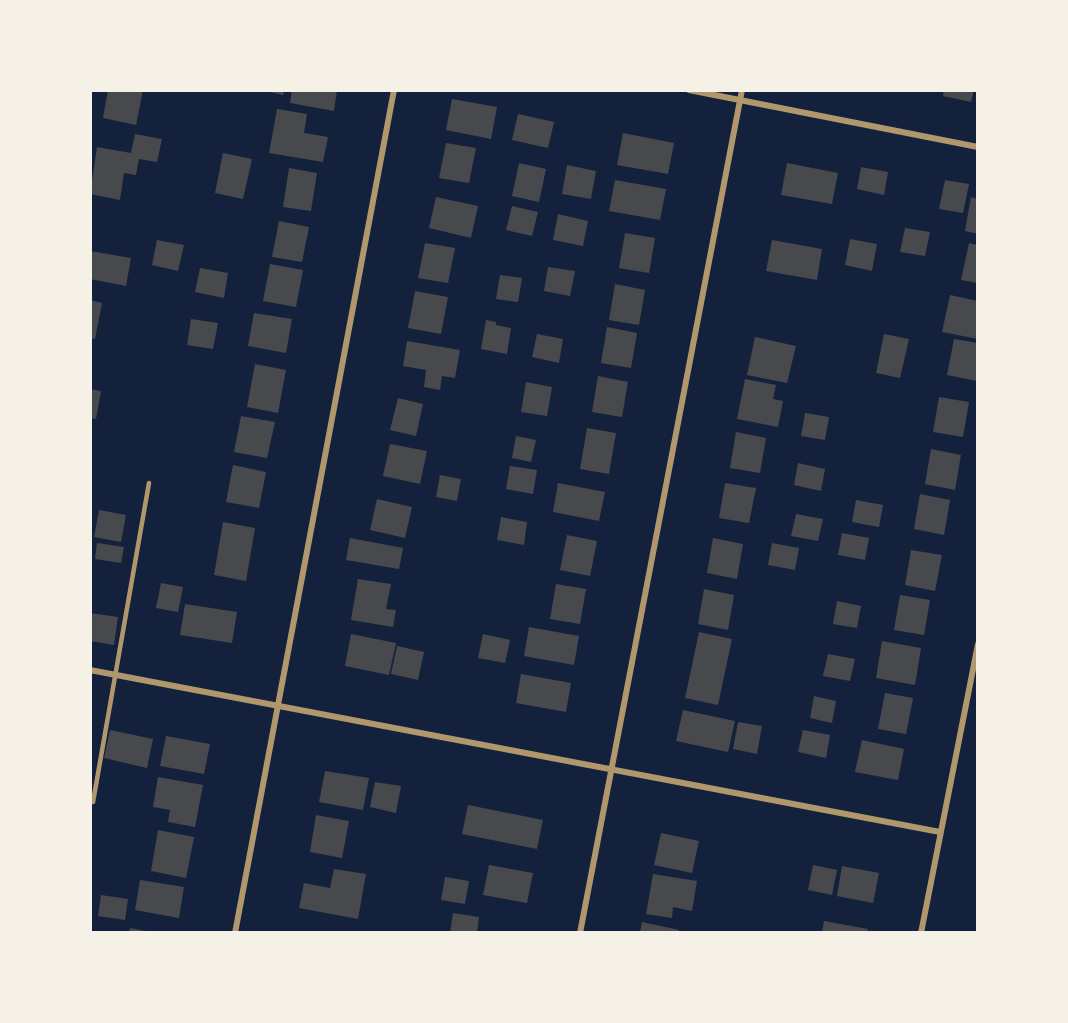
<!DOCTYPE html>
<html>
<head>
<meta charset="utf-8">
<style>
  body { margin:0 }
  #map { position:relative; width:1068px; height:1023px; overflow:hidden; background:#14213d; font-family:"Noto Sans",sans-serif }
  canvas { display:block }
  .frame { position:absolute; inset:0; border:92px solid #f6f1e7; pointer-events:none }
</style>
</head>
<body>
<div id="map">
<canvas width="1068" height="1023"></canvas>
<div class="frame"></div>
</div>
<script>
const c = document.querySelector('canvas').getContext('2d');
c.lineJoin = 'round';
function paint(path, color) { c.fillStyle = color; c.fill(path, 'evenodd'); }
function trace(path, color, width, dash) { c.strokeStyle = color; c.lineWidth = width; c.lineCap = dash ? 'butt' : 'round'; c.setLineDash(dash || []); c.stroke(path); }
paint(new Path2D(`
  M108,90H143L136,125L103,118Z
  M262,90H284L283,95Z
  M292,90H337L334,111L290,103Z
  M944,90H974L971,102L943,96Z
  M452,99L497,107L491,139L446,130Z
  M277,109L307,114L304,133L328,137L323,162L269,153Z
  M518,114L554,122L548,148L512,140Z
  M623,133L674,143L668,174L617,165Z
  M135,134L162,139L157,162L139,159L136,175L124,173L120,200L90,194L97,147L131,153Z
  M446,143L476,148L469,183L439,178Z
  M223,153L252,159L243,199L215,193Z
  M519,163L546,169L539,202L512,196Z
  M787,163L838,173L832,204L781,195Z
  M567,165L596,171L591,199L562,194Z
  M861,167L888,172L884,195L857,189Z
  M289,168L317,173L311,211L283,207Z
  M615,180L666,189L660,220L609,211Z
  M945,180L969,184L963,213L939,209Z
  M436,197L478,206L471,238L429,228Z
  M971,197L978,199V234L965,231Z
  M512,206L538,212L532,236L506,230Z
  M558,214L588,221L583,246L553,240Z
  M279,221L309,227L302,262L272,257Z
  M905,228L930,232L925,256L900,252Z
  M625,233L655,238L649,273L619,268Z
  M850,239L877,244L872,271L845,265Z
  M157,240L184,245L178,271L152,265Z
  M772,240L822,249L817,280L766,271Z
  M425,243L455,248L448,283L418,278Z
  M969,243L978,245V283L961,280Z
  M90,251L131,258L126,286L90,279Z
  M270,264L303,270L296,307L263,301Z
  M548,267L575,271L570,296L544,291Z
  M200,268L228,273L224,298L195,292Z
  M500,275L522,278L518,302L496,299Z
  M615,284L645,290L639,325L609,320Z
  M415,291L448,297L441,334L408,328Z
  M950,295L978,301V339L942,332Z
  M90,300L102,303L95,339L90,338Z
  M254,313L292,319L286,353L248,346Z
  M191,319L218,323L213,349L187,345Z
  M486,320L496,322V325L511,328L507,354L481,349Z
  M607,327L637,333L631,368L601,363Z
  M537,334L563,339L559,363L532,357Z
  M884,334L909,339L900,378L876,373Z
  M755,337L796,346L787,383L747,375Z
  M954,339L978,343L977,381L947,375Z
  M407,341L460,350L455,378L442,376L440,390L424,387L426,370L403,366Z
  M255,364L286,370L278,413L247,407Z
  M598,376L628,382L622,417L592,412Z
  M745,379L776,385L773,399L783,401L778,427L737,419Z
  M526,382L552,387L547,416L521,412Z
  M90,389L101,391L96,419L90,418Z
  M939,397L969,402L963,437L933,432Z
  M398,398L423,404L416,436L390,430Z
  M805,413L829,417L825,440L801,436Z
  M241,416L275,422L267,458L234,452Z
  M587,428L616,433L609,474L580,469Z
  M736,432L766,438L760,473L730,468Z
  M516,436L536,440L531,462L512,458Z
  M390,444L427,451L420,484L383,476Z
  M931,449L961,455L955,490L925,484Z
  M798,463L825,469L821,491L794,485Z
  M233,465L266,472L259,508L226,502Z
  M510,466L537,470L533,494L506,489Z
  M440,475L461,479L457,501L436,497Z
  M558,483L605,492L599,521L553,512Z
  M725,483L756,488L749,523L719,518Z
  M920,494L950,500L944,535L914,529Z
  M377,499L412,507L405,538L370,530Z
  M856,500L883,505L879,527L852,522Z
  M99,510L126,515L121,542L94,537Z
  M796,514L823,519L818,541L791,536Z
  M501,517L527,522L524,545L497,540Z
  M223,522L255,528L246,581L214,575Z
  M842,533L869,538L865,560L838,555Z
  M567,535L597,541L590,576L560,570Z
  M350,538L403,548L399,569L346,560Z
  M713,538L743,544L737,579L707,573Z
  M97,543L124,547L121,563L95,559Z
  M772,543L799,548L795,570L768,565Z
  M911,550L942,555L935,591L905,585Z
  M358,579L391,584L386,609L396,610L393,627L351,620Z
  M161,583L183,587L178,612L156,608Z
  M556,584L586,589L580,624L550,619Z
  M704,589L734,595L728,630L698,624Z
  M900,595L930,600L924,635L894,630Z
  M837,601L861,606L857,628L833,624Z
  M185,604L237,612L232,643L180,635Z
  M90,613L118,617L114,645L90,641Z
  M529,627L579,636L574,665L524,656Z
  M699,632L732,639L718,705L685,698Z
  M351,634L396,643L389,675L345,666Z
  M483,634L510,640L505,663L478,658Z
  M882,641L921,648L915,685L876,678Z
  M397,646L424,652L418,680L391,674Z
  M828,654L855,659L850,681L823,676Z
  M521,674L571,683L566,712L516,703Z
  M885,693L913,698L906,734L878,729Z
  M814,696L836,701L832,723L810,718Z
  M683,710L735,721L728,752L676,741Z
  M738,722L762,726L757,754L733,749Z
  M110,730L153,739L147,768L104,758Z
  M803,730L830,735L826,758L798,752Z
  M166,736L210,744L204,774L160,766Z
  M862,740L904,749L898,780L855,772Z
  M325,771L369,778L363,810L319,802Z
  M158,777L203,785L195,827L168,822L170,810L153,807Z
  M375,782L401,786L396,813L370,807Z
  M468,805L543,820L537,849L462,834Z
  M316,815L349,821L342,858L310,852Z
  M158,830L194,837L186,878L151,871Z
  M661,833L699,841L692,873L654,865Z
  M489,865L533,873L527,903L483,895Z
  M813,865L837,870L832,895L808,890Z
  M842,866L879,873L873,903L837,896Z
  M334,869L366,874L358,919L299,908L304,883L330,888Z
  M653,874L697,881L692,911L673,907L672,918L646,914Z
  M445,877L469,881L465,904L441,900Z
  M140,880L184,887L179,918L135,910Z
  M101,895L128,899L125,920L98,916Z
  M453,913L479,917L477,933H450Z
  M824,921L868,929L867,933H822Z
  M642,922L679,930V933H640Z
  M130,928L150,932V933H129Z`), '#48494c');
trace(new Path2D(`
  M93,802L149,483`), '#b1986c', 4.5);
trace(new Path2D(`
  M689,90L978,147
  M90,670L940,832
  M235,933L394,90
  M580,933L742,90
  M921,933L978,644`), '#b1986c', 6);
</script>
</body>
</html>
